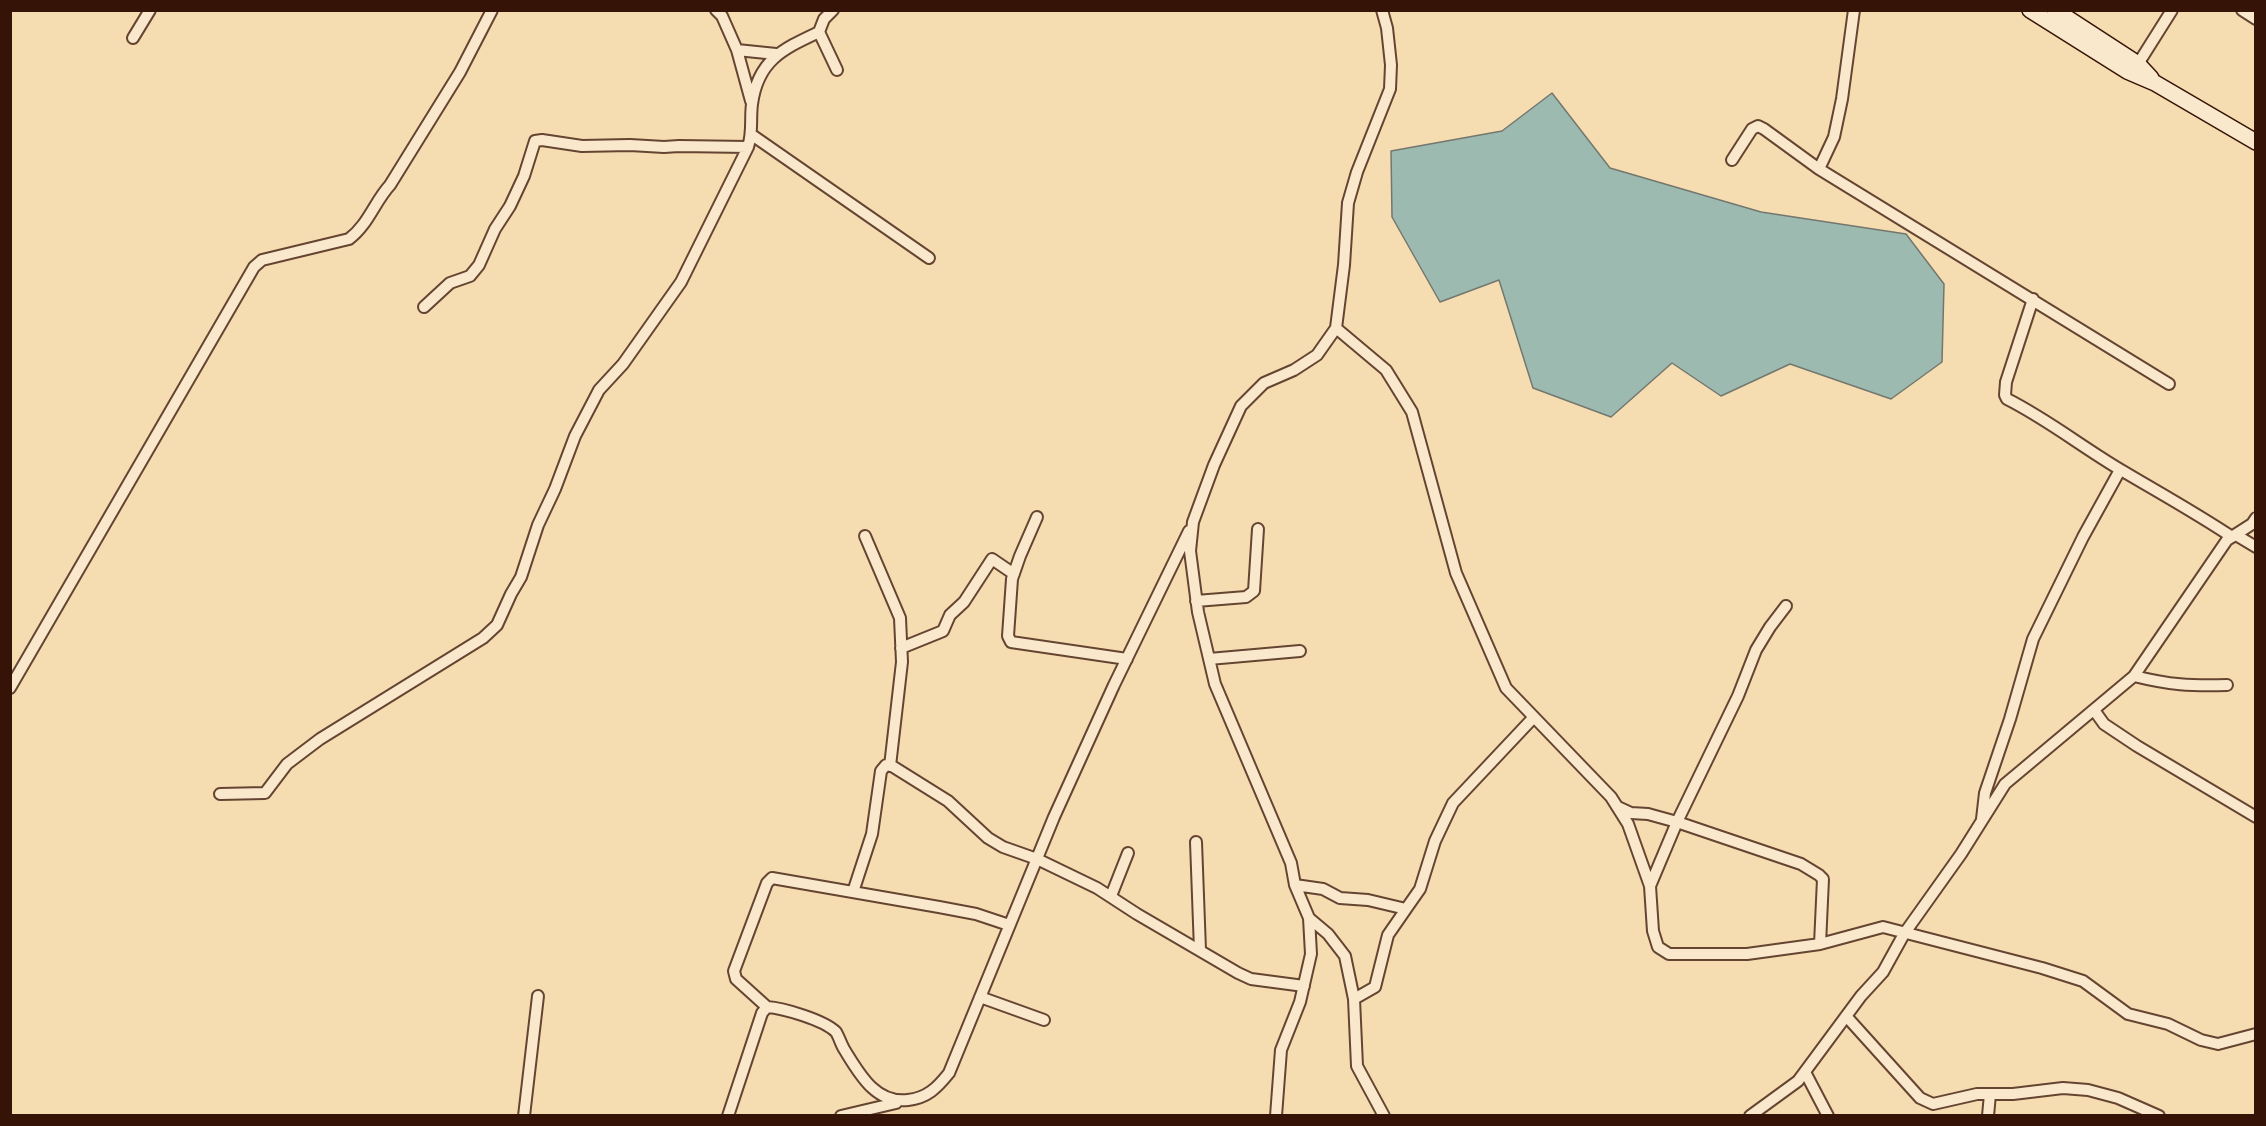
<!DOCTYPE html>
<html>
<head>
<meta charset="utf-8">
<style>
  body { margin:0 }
  #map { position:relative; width:2266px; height:1126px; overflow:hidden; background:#f6dcb1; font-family:"Gentium Book Plus",serif }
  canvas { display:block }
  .frame { position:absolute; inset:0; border:12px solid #351306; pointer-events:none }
</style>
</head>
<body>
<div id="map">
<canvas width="2266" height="1126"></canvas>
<div class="frame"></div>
</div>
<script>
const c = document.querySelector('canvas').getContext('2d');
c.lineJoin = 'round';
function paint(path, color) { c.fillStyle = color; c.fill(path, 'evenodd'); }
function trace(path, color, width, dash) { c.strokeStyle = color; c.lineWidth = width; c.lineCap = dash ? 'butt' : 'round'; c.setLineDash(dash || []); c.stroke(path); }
const water = new Path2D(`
  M1552,93L1610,168L1761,212L1906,234L1944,284L1942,362L1891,399L1790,364L1721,396L1672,363L1611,417L1533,388L1499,280L1440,302L1392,217L1391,151L1502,131Z`);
paint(water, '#9dbab1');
trace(water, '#73776d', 1.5);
const street = new Path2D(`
  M716,10L722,16L737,50L751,101
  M2242,10L2256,19
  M819,32L837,70
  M133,38L150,10
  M737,50L776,54
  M2138,64L2172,10
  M752,135L929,258
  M1732,160L1752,129L1758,126L1764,129L1819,169L2169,384
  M1819,169L1834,137L1842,99L1854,10
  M2033,299L2006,382L2005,395L2007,399C2047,419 2082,447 2121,470C2158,492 2196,513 2232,537
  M424,307L450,283L470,276L479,265L495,229L510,206L524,176L535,141L542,140L582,146L630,145L664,147L679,146L748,147
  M1336,328L1386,370L1412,412L1456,573L1506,688L1611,797L1628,824L1650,886L1653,931L1658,947L1669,954H1747L1820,944L1883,927L2042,968L2083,981L2128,1014L2168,1024L2201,1040L2218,1044L2256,1034
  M1037,517L1020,556L1012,579L1008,636L1011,642L1127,659
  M2236,535L2256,547
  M865,536L900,618L902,662L890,766
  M1196,601L1246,597L1254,591L1258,529
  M901,648L943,631L950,615L964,602L992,559L1014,574
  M1209,659L1300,651
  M2134,676C2170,685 2190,686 2227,685
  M10,688L254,267L262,260L349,239C368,225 375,201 390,185L460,72L492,10
  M2094,710L2104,724L2137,746L2256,817
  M220,794L265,793L287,764L320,739L483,638L497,625L511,594L521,577L538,525L555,489L575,436L599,390L623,364L681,282L748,147C753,132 750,119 752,104C758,60 783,49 819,32L824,19L833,10
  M1618,807L1631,813L1648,814L1677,822L1801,864L1819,875L1823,879L1820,944
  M1982,819L1985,793L2010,719L2033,639L2083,537L2120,470
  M1196,842L1200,950
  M1295,885L1323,889L1340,898L1368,900L1406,909L1420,889L1435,841L1453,803L1534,717
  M1650,886L1677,822L1738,696L1756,650L1770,627L1786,606
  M853,892L872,834L881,771L886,765L892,766L948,801L988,838L1003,847L1037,859L1097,888L1137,914L1238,973L1251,979L1304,986
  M1111,896L1128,853
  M1309,918L1328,934L1345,956L1354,999L1357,1066L1384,1116
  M980,997L1044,1020
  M1354,999L1375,987L1388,935L1406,909
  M767,1007L736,979L734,971L767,883L772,878L939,907L976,914L1009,925
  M1846,1016L1920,1098L1933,1104L1977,1094H2013L2063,1088L2088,1090L2118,1098L2159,1116
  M1805,1072L1828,1116
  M524,1116L538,996
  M728,1116L762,1013L767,1007C783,1008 824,1020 836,1032C839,1037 841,1044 844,1049C859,1073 875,1104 908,1100C927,1098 937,1088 949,1073L1054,817L1114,685L1189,531
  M841,1116L896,1103
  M1276,1116L1281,1050L1300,1002L1311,954L1309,918L1295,885L1291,863L1215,684L1198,612L1190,551L1193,522L1214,465L1241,406L1264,383L1294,370L1317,355L1336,328L1344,265L1348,203L1357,172L1390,89L1391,65L1387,28L1382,10
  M1750,1116L1798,1081L1861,996L1883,972L1904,934L1961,854L2005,784L2134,676L2227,540L2252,524L2256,518
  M1988,1116L1990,1094`);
const secondary = new Path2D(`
  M2030,10L2127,71L2155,83L2256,142
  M2055,10L2138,64L2151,78`);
trace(street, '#654531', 14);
trace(secondary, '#351306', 18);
trace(street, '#f9e8cc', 10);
trace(secondary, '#f9e8cc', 15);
</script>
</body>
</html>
